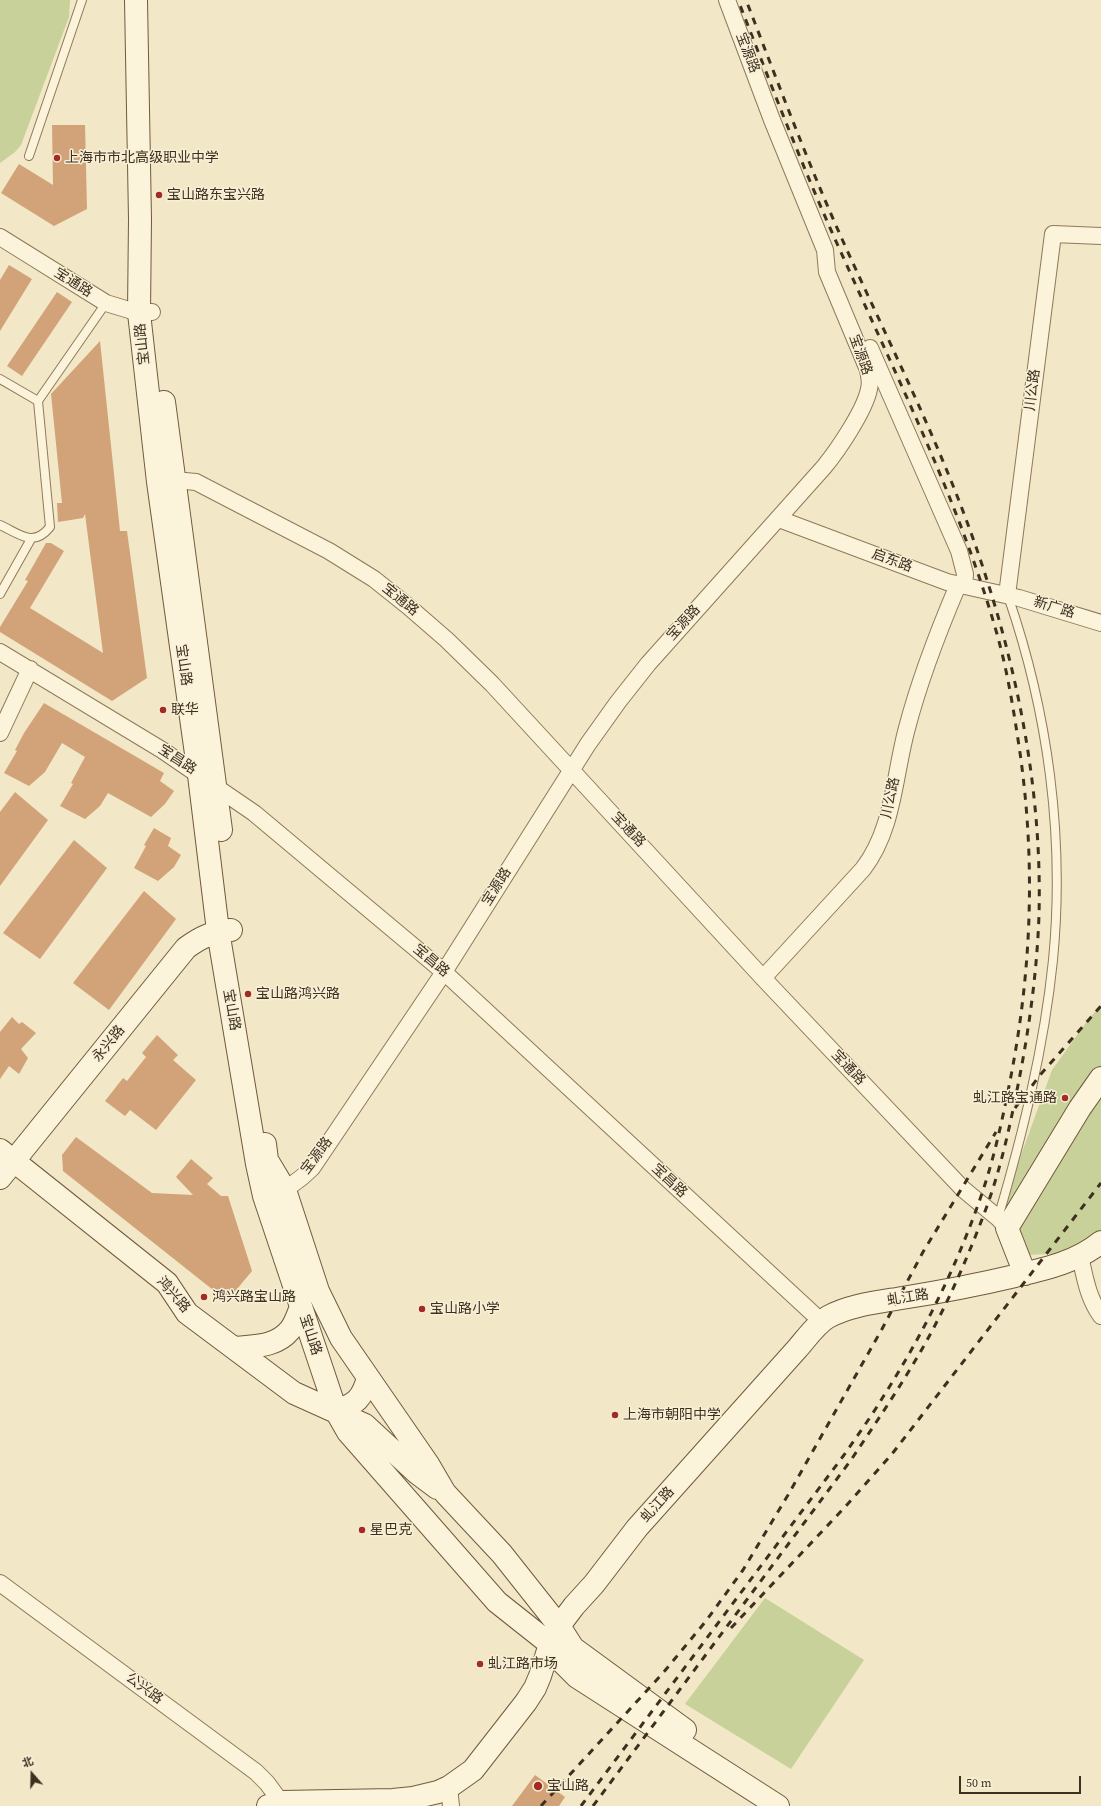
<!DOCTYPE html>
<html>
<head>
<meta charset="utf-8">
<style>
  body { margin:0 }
  #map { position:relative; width:1101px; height:1806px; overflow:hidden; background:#f2e7c6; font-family:"Source Serif 4","Noto Sans SC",serif }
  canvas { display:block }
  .north { position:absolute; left:12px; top:1754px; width:40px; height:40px; -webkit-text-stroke:3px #f8f0d6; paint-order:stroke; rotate:340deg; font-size:11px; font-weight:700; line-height:16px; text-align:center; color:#3e2f1f }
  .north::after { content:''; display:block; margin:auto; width:14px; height:18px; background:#3e2f1f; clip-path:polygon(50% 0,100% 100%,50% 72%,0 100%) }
  .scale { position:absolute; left:959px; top:1776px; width:122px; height:18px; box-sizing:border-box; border:2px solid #3e2f1f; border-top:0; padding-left:5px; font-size:12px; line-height:14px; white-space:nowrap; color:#3e2f1f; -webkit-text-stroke:3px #f8f0d6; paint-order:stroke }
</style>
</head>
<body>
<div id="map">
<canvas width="1101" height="1806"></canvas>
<div class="north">北</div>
<div class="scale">50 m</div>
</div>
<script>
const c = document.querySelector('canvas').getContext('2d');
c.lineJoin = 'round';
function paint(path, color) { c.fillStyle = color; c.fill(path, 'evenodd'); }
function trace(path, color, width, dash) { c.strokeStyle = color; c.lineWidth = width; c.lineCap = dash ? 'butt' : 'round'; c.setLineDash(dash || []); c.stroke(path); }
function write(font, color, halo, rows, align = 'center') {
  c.font = font + ' "Source Serif 4","Noto Sans SC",serif'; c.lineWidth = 3; c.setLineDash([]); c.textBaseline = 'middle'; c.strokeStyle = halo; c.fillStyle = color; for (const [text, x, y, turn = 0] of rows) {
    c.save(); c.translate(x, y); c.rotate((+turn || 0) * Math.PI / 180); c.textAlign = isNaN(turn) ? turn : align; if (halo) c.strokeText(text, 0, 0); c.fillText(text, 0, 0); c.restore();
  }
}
paint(new Path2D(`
  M0,0H70L69,17L21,145L15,152L0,163Z
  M1101,1006V1234L1071,1253L1026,1255L998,1218L1052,1070L1090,1017Z
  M765,1598L864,1660L791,1769L685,1704Z`), '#c7d199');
paint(new Path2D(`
  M52,125H85L87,209L54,226L1,193L19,164L53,185Z
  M9,265L32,279L0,331V280Z
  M57,292L72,302L22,376L7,366Z
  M100,341L120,531H127L147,678L112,701L0,632V627L28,581L25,580L46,543H51L64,551L30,608L103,653L85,514L83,518L58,522L57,503H62L51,394Z
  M44,703L164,773L160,781L174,791L165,804L151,817L108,793L100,806L85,819L60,806L73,784L71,783L85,757L62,743L45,772L29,786L4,773L17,751L15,750L24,733Z
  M15,792L48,820L0,886V812Z
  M154,828L171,838L168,846L181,855L174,867L158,881L134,868L146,846L144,845Z
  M74,840L107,868L40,959L3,933Z
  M144,891L176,919L109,1010L73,983Z
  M12,1017L19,1024L22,1022L36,1033L21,1049L28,1058L19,1074L9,1066L0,1079V1032Z
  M157,1035L178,1055L173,1060L196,1080L156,1130L130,1110L125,1116L105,1101L123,1078L127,1081L146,1057L142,1053Z
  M76,1137L152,1193L193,1195L176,1177L191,1159L213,1178L207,1184L221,1196H228L252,1271L227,1301L63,1171L62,1155Z
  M535,1775L565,1797L559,1806H512Z`), '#d2a379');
const lane = new Path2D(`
  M29,156L82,0
  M0,379L38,401L50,527C33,548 20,534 0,525
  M38,401L106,303
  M0,594L31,539
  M998,1218C1023,1133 1044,1048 1053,960C1065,837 1048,712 1008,596`);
const street = new Path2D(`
  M0,237L106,303L139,313L152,312
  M870,348L959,551L965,574L964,586
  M163,481L174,480L196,482L329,551L374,579L409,607L447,640L492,684L763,978L963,1189L998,1218L1007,1228
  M779,519L947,582L1019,598L1101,623
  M1007,595L1053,234L1101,236
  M0,652L162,750L254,813L444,972L822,1322
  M0,733L30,669
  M763,978L863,869C894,829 894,775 907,728C920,678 938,632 958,585
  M275,1193C290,1188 301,1179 312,1168L444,972L588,744L618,702L648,664L824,467C838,450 865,410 869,389C871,382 869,376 868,370L827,272L825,250L772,120L727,0
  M1080,1256C1085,1278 1088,1298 1101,1316
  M0,1583L256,1772L267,1783L281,1802
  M449,1787L451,1806`);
const secondary = new Path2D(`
  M136,0L140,219L139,313L158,482L199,775L218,931L257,1164L264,1196L336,1411L348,1432L497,1602L550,1644L558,1658L577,1677L778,1806
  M164,402L221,830
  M265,1144L267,1160L285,1190L318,1291L341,1338L428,1464L445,1493L502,1554L559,1626L573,1648L685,1730
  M0,1150L167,1283L187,1313L294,1393L365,1425L417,1473L437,1488
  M0,1178L186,948C201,937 212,932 231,930
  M1025,1274L1007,1228L1080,1108L1101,1078
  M235,1348C255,1346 276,1347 290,1330C295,1324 298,1314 301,1307
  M336,1411C356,1404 362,1399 368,1378
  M268,1806L281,1802L393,1800L413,1798L438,1792L449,1787L473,1770L526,1702L535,1688L540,1676L550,1644L559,1626L574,1606L594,1584L637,1528L797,1349C806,1339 816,1324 828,1317C850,1305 878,1302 902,1298C940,1292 977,1285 1015,1276C1045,1269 1077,1262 1101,1242`);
trace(lane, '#8f795a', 10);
trace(street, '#8f795a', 18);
trace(secondary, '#715a3d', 24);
trace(lane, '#fbf3da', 8);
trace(street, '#fbf3da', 16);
trace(secondary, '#fbf3da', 22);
trace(new Path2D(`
  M1015,1108L1041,1074L1101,1006
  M731,1628L845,1507L892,1454L1101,1183
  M541,1806L663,1673L706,1621L743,1570L788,1495L882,1329L923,1252L996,1132
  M581,1806L844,1455C857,1436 871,1417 883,1397C922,1336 955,1270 979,1202C993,1163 1002,1122 1010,1081C1033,964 1036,850 1017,733C1012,700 1006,666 997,634C960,504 899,382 844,259C805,174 772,87 738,0
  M593,1806L851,1460C877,1421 903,1383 926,1342C950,1299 970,1252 987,1206C1001,1167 1010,1126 1018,1085C1029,1030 1037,972 1039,915C1042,801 1021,685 986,577C949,460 892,350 842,239C807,161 777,80 746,0`), '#3e2f1f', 3, [7, 7]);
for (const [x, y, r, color] of [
  [57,158,4,"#a22b25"],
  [159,195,4,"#a22b25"],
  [163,710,4,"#a22b25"],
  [248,994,4,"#a22b25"],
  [1065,1098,4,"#a22b25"],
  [204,1297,4,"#a22b25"],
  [422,1309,4,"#a22b25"],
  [615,1415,4,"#a22b25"],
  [362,1530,4,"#a22b25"],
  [480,1664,4,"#a22b25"],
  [538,1786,5,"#a22b25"]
]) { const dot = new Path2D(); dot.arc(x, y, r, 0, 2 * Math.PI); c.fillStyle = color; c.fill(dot); trace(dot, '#f8f0d6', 1.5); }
write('14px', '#3e2f1f', '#f8f0d6', [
  ["宝源路",747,53,69],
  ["宝通路",73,283,32],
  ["宝山路",143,344,-96],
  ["宝源路",860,355,70],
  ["川公路",1033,390,-83],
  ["启东路",892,561,20],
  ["宝通路",400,600,39],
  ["新广路",1054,608,17],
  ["宝源路",684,623,-48],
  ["宝山路",183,665,82],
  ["宝昌路",177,760,33],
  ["川公路",891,798,-78],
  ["宝通路",628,830,47],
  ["宝源路",497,887,-58],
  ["宝昌路",431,961,40],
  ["宝山路",231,1010,80],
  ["永兴路",109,1044,-51],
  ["宝通路",848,1068,47],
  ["宝源路",317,1156,-53],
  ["宝昌路",669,1181,43],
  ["鸿兴路",173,1295,49],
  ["虬江路",908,1298,-9],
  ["宝山路",310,1335,72],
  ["虬江路",658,1505,-48],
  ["公兴路",144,1689,36]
]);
write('14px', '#3e2f1f', '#f8f0d6', [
  ["上海市市北高级职业中学",65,158],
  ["宝山路东宝兴路",167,195],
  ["联华",171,710],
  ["宝山路鸿兴路",256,994],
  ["虬江路宝通路",1057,1098,"right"],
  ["鸿兴路宝山路",212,1297],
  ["宝山路小学",430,1309],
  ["上海市朝阳中学",623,1415],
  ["星巴克",370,1530],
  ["虬江路市场",488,1664],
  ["宝山路",547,1786]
], 'left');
</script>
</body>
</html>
